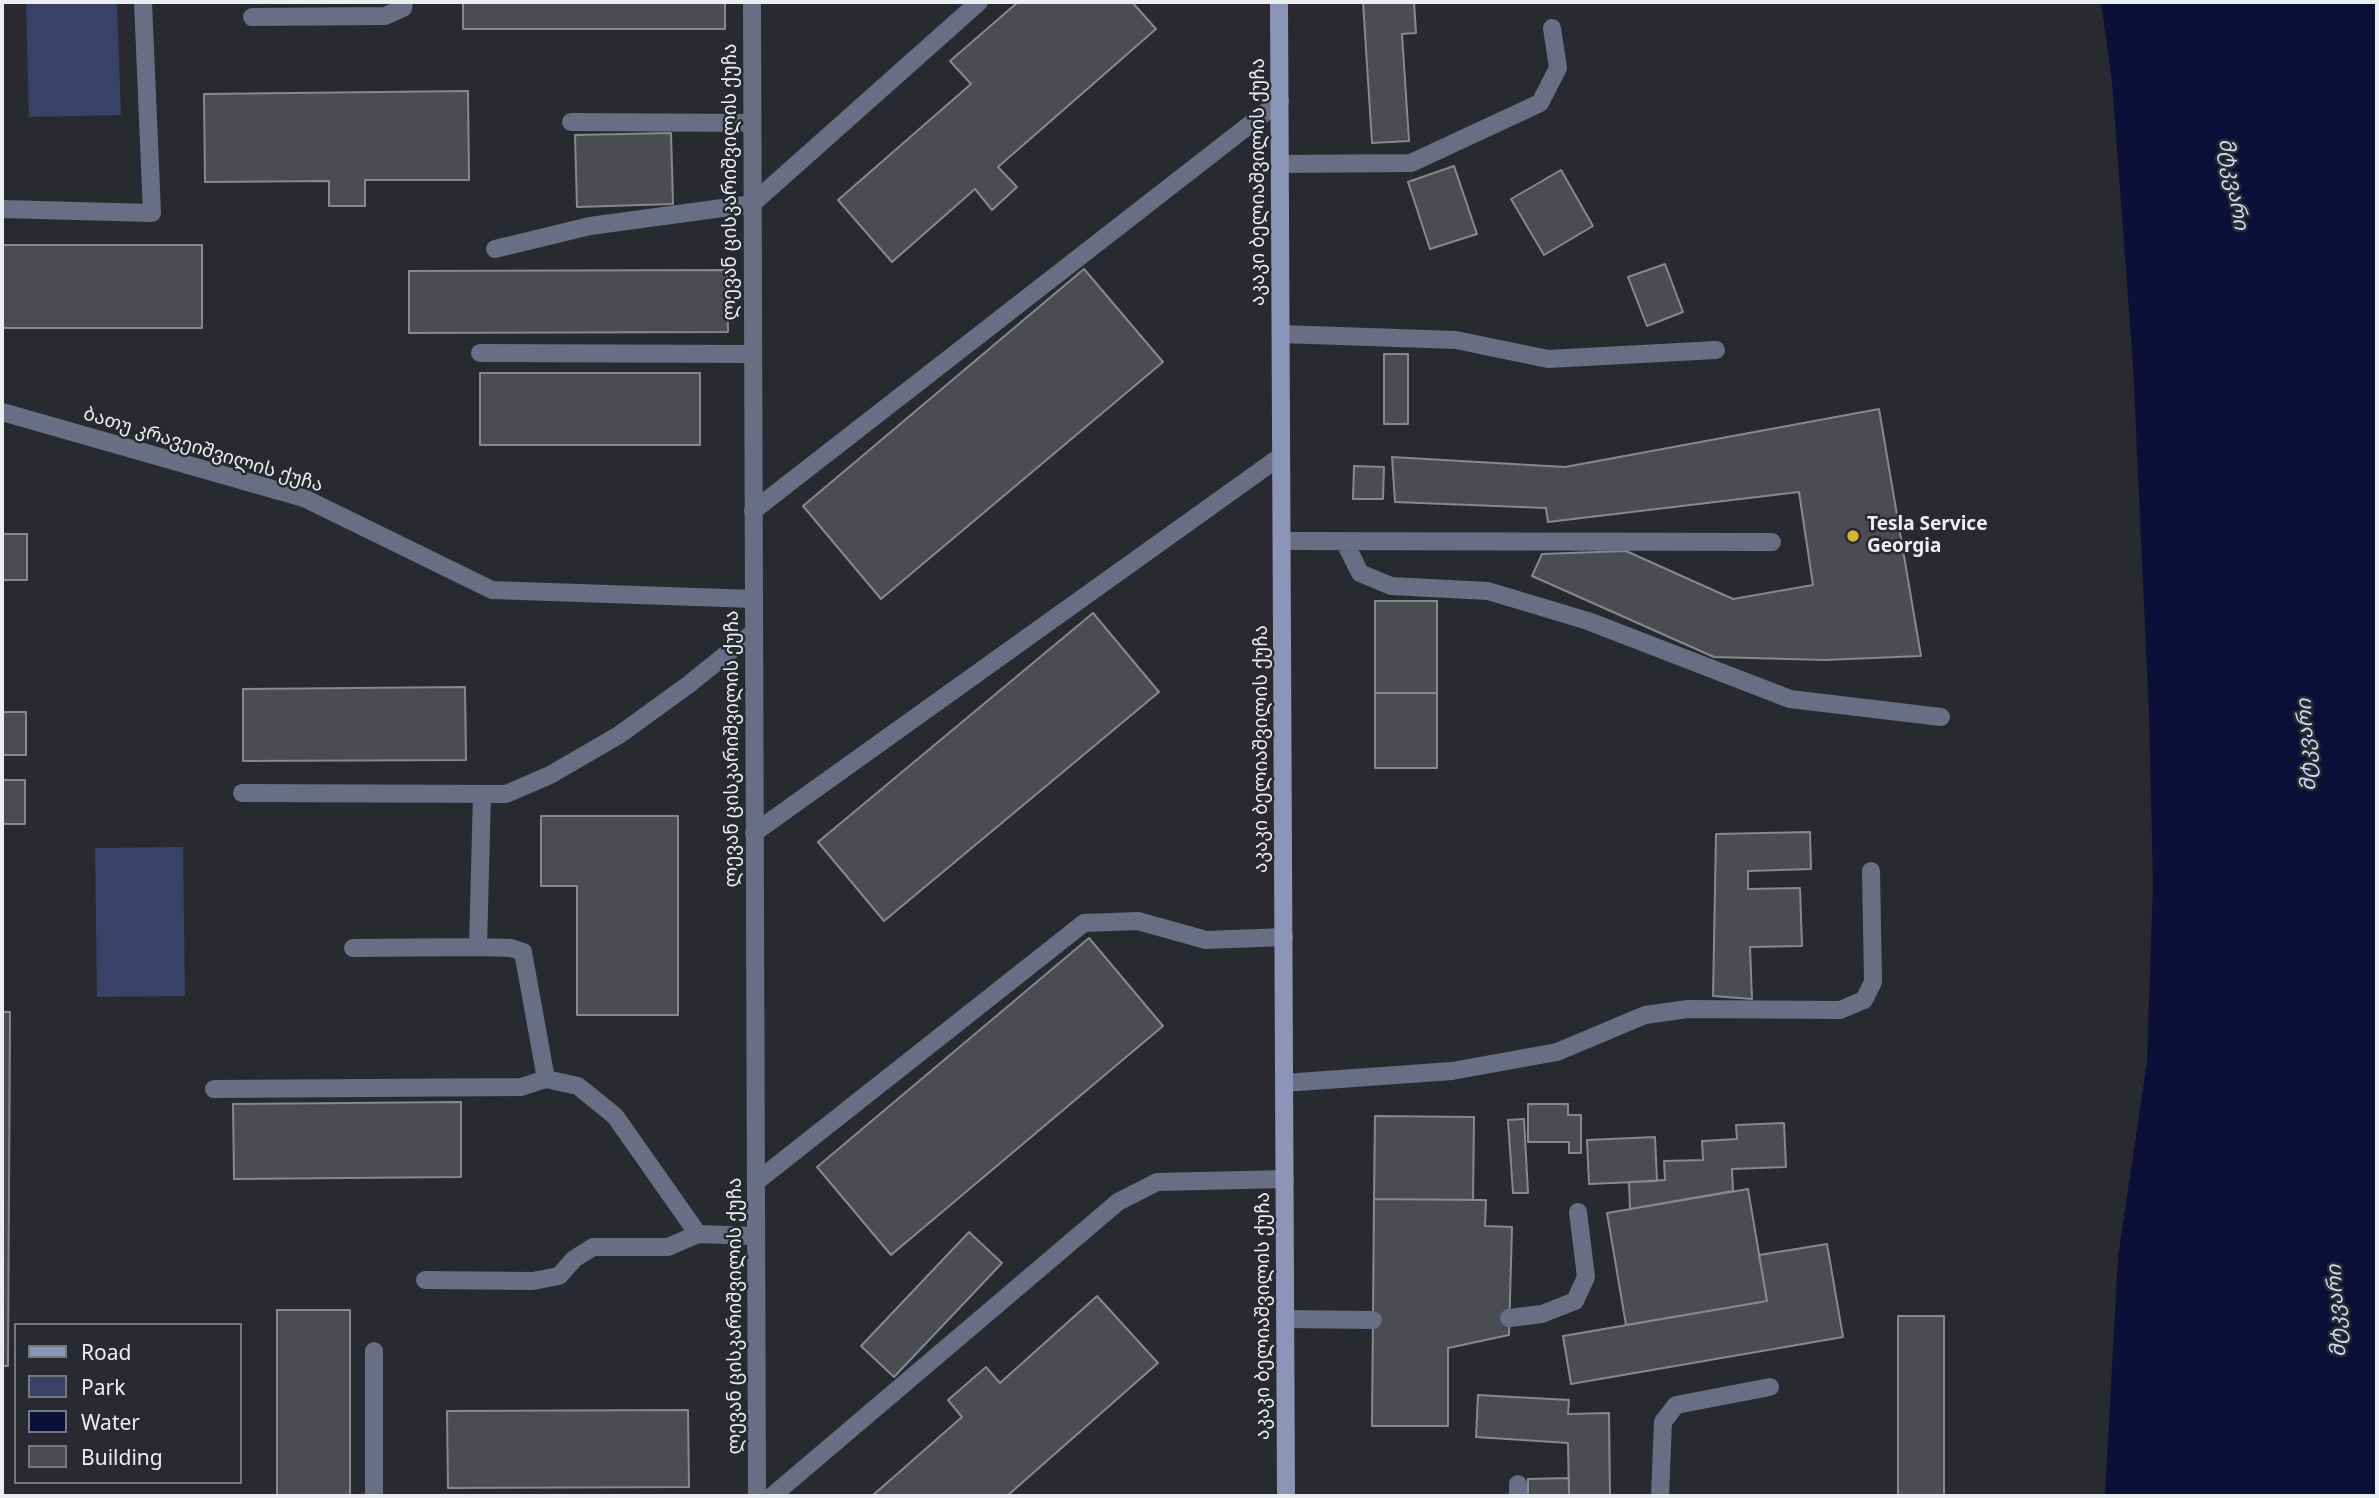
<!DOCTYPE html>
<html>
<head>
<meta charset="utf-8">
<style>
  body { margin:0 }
  #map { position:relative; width:2379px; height:1498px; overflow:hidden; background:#282a30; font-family:"Noto Sans",sans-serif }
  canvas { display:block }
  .frame { position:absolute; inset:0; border:4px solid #ecedf1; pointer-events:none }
  .legend { position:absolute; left:14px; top:1323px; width:228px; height:161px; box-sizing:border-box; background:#282a30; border:2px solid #76787d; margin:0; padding:9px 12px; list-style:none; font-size:21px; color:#ecedf1 }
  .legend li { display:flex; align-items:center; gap:14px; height:35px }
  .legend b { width:35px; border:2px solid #76787d }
</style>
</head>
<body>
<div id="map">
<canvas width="2379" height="1498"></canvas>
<div class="frame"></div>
<ul class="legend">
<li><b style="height:9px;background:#8c94b7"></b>Road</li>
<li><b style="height:19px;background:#394166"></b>Park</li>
<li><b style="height:19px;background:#0c0f37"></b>Water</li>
<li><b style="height:19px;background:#4a4c52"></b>Building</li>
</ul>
</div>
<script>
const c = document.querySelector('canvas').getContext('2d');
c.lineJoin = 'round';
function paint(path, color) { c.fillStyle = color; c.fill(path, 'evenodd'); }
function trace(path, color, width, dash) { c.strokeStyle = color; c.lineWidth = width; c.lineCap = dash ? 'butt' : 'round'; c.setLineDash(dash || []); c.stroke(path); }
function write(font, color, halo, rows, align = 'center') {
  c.font = font + ' "Noto Sans","Noto Sans Georgian",sans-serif'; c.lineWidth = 5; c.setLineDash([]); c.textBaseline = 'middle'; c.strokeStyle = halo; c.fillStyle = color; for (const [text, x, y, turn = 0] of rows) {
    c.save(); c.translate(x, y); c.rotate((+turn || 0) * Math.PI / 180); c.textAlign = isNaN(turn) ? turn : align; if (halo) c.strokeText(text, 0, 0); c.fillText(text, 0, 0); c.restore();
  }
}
paint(new Path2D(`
  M26,2H117L121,115L29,117Z
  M183,847L185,996L97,997L95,848Z`), '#394166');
paint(new Path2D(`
  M2101,2H2377V1496H2105L2118,1257L2147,1062L2153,884L2149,714L2133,364L2112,82Z`), '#0c0f37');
const building = new Path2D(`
  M463,2H725V29H463Z
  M1018,2H1132L1156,29L998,167L1017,187L992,210L975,189L892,262L838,200L971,84L950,61Z
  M1363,2H1414L1416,33L1402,34L1409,141L1372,143Z
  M1544,2H1619V3H1544Z
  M468,91L469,180H365V206H329V181L205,182L204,94Z
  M671,133L673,204L577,207L575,135Z
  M1454,166L1477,234L1430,249L1408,182Z
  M1561,170L1593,226L1544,255L1511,199Z
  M2,245H202V328H2Z
  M1665,264L1683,312L1647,326L1628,277Z
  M1084,269L1163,362L881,599L803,506Z
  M727,270L728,332L409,333V271Z
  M1384,354H1408V424H1384Z
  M480,373H700V445H480Z
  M1879,409L1921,656L1825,660L1714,657L1532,576L1542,554L1626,551L1733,599L1813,585L1799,492L1548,522L1546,508L1395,502L1392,457L1565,467Z
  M1354,466L1384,467L1383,499H1353Z
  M2,534H27V580H2Z
  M1375,601H1437V693H1375Z
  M1093,613L1159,692L884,921L818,842Z
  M465,687L466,760L243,761V689Z
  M1375,693H1437V768H1375Z
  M2,712H26V755H2Z
  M2,780H25V824H2Z
  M541,816H678V1015H577V886H541Z
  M1810,832L1811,869L1748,871V889L1800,888L1802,946L1750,947L1752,999L1713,996L1716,834Z
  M1089,938L1163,1026L891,1255L817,1167Z
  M2,1012H10L8,1366H2Z
  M461,1102V1177L234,1179L233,1104Z
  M1528,1104H1568V1115H1581V1153H1569V1142H1528Z
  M1375,1116L1474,1117L1473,1200L1374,1199Z
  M1524,1119L1528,1193H1513L1508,1120Z
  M1784,1123L1786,1167L1732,1169L1733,1191L1630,1209L1629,1182L1665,1180L1664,1161L1703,1160L1702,1141L1737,1139L1736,1125Z
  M1655,1137L1657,1181L1589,1184L1587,1140Z
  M1748,1189L1767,1301L1626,1325L1607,1213Z
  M1374,1199L1486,1200L1485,1226L1512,1227L1509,1335L1448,1348V1426H1372Z
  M969,1232L1002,1263L894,1377L861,1346Z
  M1827,1244L1843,1337L1571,1384L1563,1336L1767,1301L1759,1255Z
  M1097,1296L1158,1363L1007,1496H872L962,1417L948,1400L986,1367L1000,1383Z
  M277,1310H350V1496H277Z
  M1898,1316H1944V1496H1898Z
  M1478,1395L1569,1400L1568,1414L1609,1413L1610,1496H1569L1568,1443L1476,1437Z
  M688,1410L689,1487L448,1488L447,1411Z
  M1569,1478V1496H1528V1479Z`);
paint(building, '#4a4c52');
trace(building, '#86888f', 2);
trace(new Path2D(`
  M752,2L757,1496
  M252,17L385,16L403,8L404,2
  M571,122L752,123
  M1280,164L1411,163L1540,103L1558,68L1552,28
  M2,209L152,213L143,2
  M495,249L590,226L752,204L979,2
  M1281,334L1456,340L1548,359L1716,350
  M480,353L753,354
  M2,412L304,498L492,590L754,599
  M753,511L1280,101
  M1282,541L1772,542
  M1345,543L1360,573L1391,586L1488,591L1588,621L1790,699L1941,717
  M242,793L506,794L550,775L619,735L688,685L754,632
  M754,833L1281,456
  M478,947L482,794
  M353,948L478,947L511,948L523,952L546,1079L578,1086L615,1116L698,1234
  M1284,1083L1452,1071L1557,1052L1645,1015L1688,1009L1840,1010L1864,1000L1873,982L1871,871
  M214,1089L521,1087L546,1079
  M756,1182L1084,923L1138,921L1206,940L1284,937
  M425,1280L533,1281L559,1276L574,1259L593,1247H668L698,1234L756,1236
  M1509,1318L1542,1314L1575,1301L1586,1277L1578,1212
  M1285,1319L1373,1320
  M374,1351V1496
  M1518,1484V1496
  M772,1496L1118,1202L1157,1182L1285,1179
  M1660,1496L1663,1422L1676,1405L1770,1387`), '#696e84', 18);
trace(new Path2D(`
  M1279,2L1286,1496`), '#8c94b7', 18);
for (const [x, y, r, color] of [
  [1853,536,7,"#d6b534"]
]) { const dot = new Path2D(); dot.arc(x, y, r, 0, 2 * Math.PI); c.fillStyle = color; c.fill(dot); trace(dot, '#282a30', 2.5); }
write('19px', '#ecedf1', '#282a30', [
  ["ლევან ცისკარიშვილის ქუჩა",731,182,-90],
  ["აკაკი ბელიაშვილის ქუჩა",1259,182,-90],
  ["ბათუ კრავეიშვილის ქუჩა",203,450,17],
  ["ლევან ცისკარიშვილის ქუჩა",733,749,-90],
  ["აკაკი ბელიაშვილის ქუჩა",1262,749,-90],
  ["ლევან ცისკარიშვილის ქუჩა",736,1316,-90],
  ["აკაკი ბელიაშვილის ქუჩა",1264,1316,-90]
]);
write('bold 19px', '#ecedf1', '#282a30', [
  ["Tesla Service",1867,525],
  ["Georgia",1867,547]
], 'left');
write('italic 21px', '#cfd7f5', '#282a30', [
  ["მტკვარი",2233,184,80],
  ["მტკვარი",2307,745,-93],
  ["მტკვარი",2337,1311,-93]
]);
</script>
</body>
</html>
